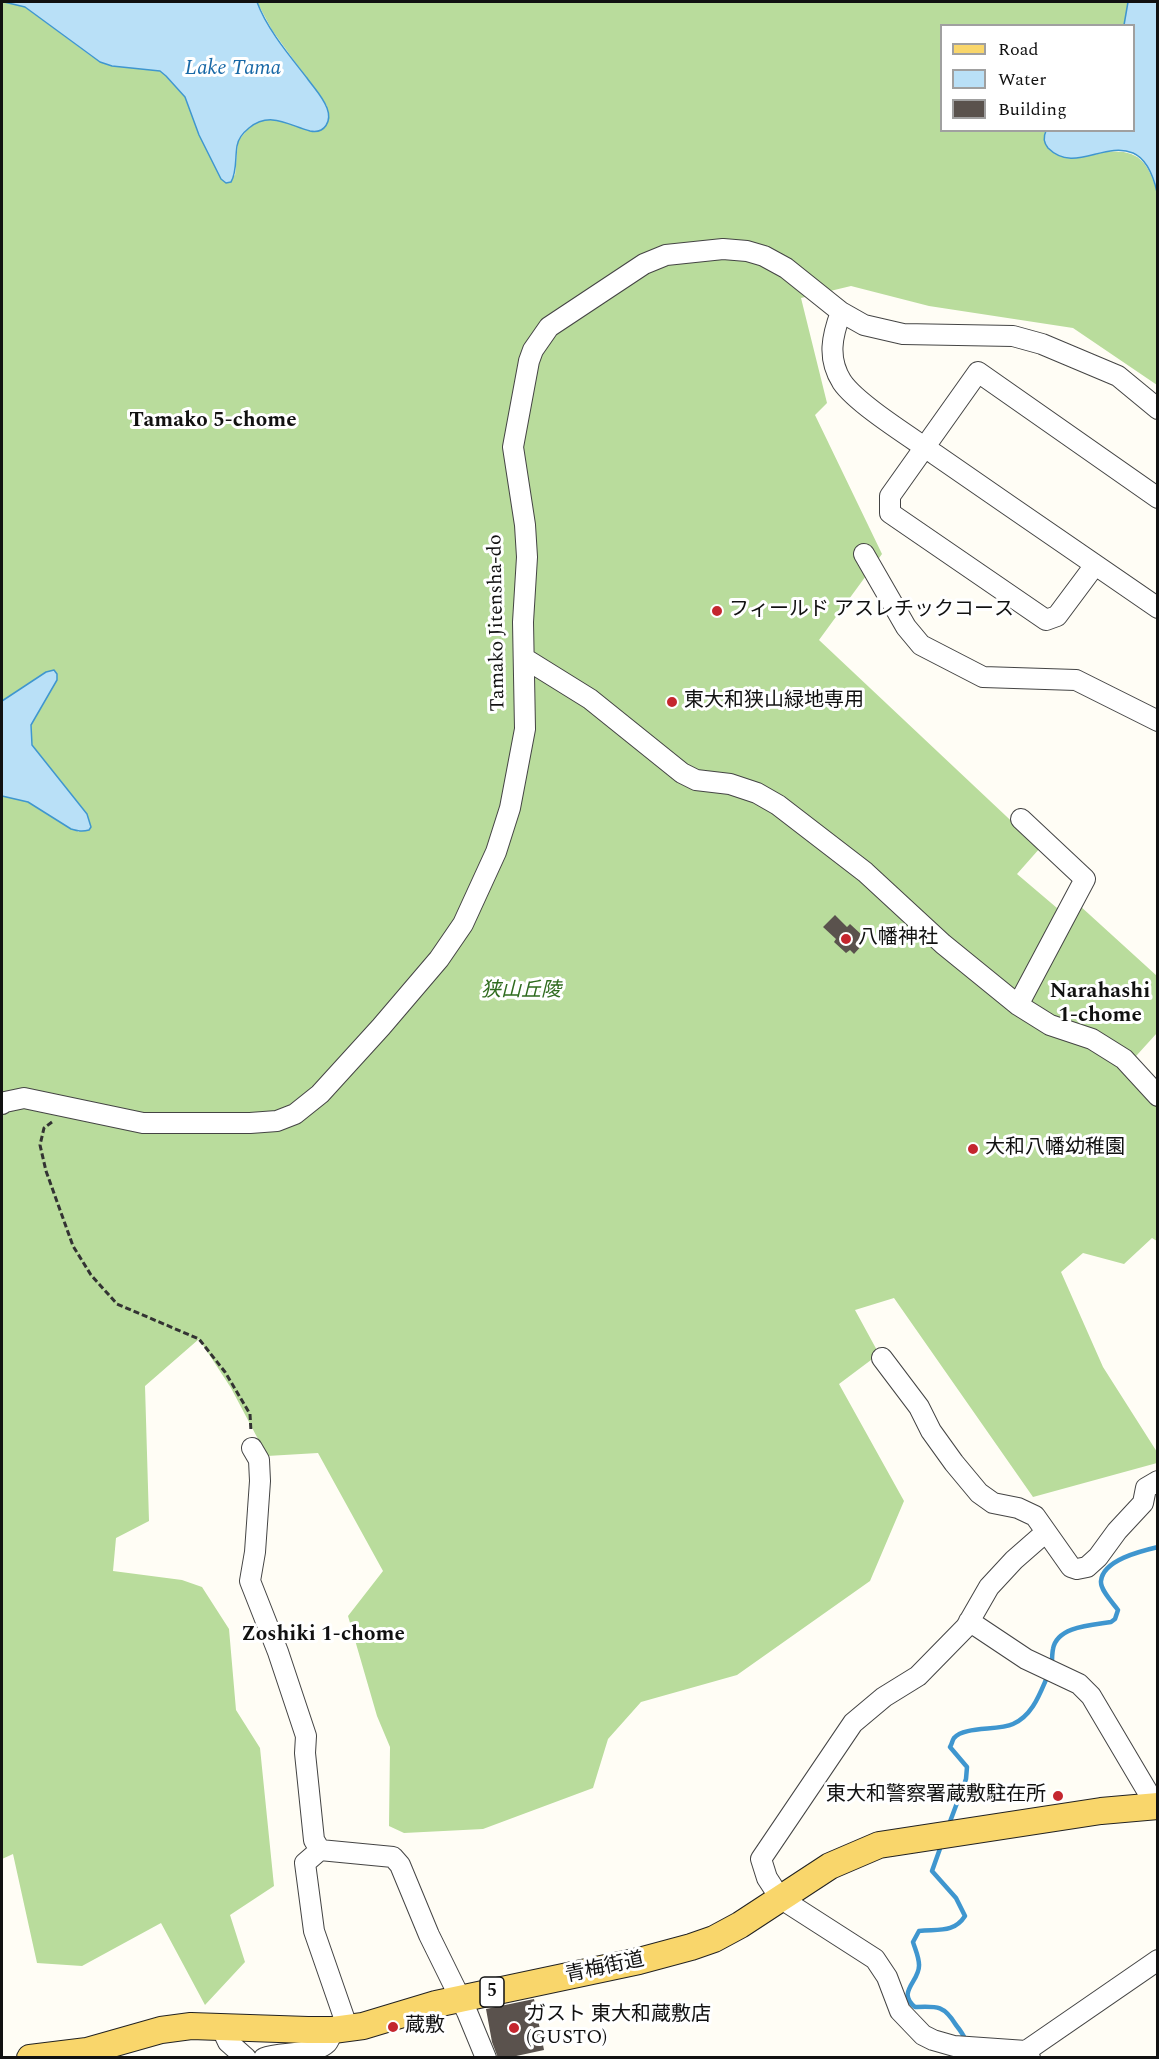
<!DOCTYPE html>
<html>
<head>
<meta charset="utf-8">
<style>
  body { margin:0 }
  #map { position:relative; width:1159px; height:2059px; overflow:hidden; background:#fffdf5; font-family:Spectral,serif }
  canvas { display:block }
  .frame { position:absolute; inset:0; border:3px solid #111; pointer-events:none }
  .legend { position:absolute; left:940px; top:24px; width:195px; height:108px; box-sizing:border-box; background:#fff; border:2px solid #a0a0a0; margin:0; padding:8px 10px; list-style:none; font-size:18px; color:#111 }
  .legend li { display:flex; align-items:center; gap:12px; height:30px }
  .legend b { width:30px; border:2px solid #a0a0a0 }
</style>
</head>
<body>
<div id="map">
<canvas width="1159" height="2059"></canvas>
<div class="frame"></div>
<ul class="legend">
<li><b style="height:8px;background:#f9d66b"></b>Road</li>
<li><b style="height:16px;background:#b9e0f7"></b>Water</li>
<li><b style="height:16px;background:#5a524d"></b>Building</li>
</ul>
</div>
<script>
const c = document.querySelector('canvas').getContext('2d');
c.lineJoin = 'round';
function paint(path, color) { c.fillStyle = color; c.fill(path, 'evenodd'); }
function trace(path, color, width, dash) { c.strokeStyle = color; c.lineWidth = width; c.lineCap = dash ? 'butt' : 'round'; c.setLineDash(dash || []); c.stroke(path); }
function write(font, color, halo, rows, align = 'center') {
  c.font = font + ' Spectral,"Noto Sans JP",serif'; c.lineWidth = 6; c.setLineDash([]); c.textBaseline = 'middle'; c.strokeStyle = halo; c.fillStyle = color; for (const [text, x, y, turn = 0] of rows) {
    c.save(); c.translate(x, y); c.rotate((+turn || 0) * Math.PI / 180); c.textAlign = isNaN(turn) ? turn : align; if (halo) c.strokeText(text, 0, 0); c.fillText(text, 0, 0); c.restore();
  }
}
paint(new Path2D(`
  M2,2H10L25,7L91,56L112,66L161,71L185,97L192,113L235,176L238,141L247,130L255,124L264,120L276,119L312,131L327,106L272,30L257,2H1128L1124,25L942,26V130L1046,131C1043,138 1045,144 1051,149C1064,151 1079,156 1092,155C1097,155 1101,152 1106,152C1139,149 1148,162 1157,192V385L1073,328L929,306L851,286L801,298L827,403L815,415L882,554L819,640L1040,848L1017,874L1057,908L1068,895L1157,976V1033L1127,1066L1157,1103V1241L1152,1238L1124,1264L1083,1253L1061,1272L1103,1367L1157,1452V1463L1033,1497L894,1298L855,1310L879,1354L839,1384L904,1501L870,1581L737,1675L641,1702L608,1739L593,1788L483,1829L404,1833L389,1826L390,1747L377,1716L348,1616L383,1571L318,1453L267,1456L231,1388L199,1339L145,1386L149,1521L116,1538L113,1571L182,1580L202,1587L229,1629L236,1710L260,1748L274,1886L230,1915L245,1962L205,2005L161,1923L82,1966L37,1963L13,1854L2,1859V796L28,802L79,832L87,814L32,745L31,725L57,680V674L46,672L2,701Z`), '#b9dc9c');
const water = new Path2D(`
  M4,2H257C267,29 289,55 307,78C314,88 323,97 327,108C332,121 325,134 310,131C288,125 270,111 249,128C244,132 238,139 237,146C235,158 237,172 231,182L226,183L221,179L199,135L185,97L166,76L160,71L112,66L100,62L25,7Z
  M1128,2H1157V192C1154,179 1147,159 1133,153C1104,141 1074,174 1048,148C1044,143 1043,137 1046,131L1134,130V26L1124,25Z
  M54,670L57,674V680L31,725L32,745L87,814L91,827L89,830C82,832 78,831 71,829L28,802L2,796V701L46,672Z`);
paint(water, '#b9e0f7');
trace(water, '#3f96cf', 1.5);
trace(new Path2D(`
  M1052,1664C1052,1659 1052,1654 1053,1649C1057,1626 1093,1625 1111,1622L1115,1619L1118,1610C1113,1603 1100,1590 1101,1581C1103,1560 1141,1551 1158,1547
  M948,1827L966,1779L967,1767L950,1747C952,1744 952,1741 954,1738C964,1726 998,1731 1013,1724C1033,1715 1040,1693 1048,1675
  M942,1843L932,1871L956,1898L965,1916C954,1933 939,1929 919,1931L913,1942C915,1949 919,1957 919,1965C920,1981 896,1992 915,2007C937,2006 944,2005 956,2025C960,2030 964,2036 966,2041`), '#3f96cf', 4.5);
paint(new Path2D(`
  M835,915L847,927L850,924L863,936L859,940L863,944L854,954L850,950L846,953L834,942L836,939L823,927Z
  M534,1999L544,2050L507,2058H498L492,2042L486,2009Z`), '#5a524d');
const minor = new Path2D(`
  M841,312C832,336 827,358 842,382C857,404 912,438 936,455C1010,506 1083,557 1158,608
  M864,554L906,627L921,645L983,677L1076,680L1158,721
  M1095,565L1057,616L1046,620L890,513V496L978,372L1158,498
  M524,658L590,699L682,773L696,780L730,784L757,793L778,805L865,872L943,944L1018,1005L1050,1025L1092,1039L1124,1059L1158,1096
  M1018,1005L1085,879L1021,819
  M2,1104L5,1102L24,1098L143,1123H250L277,1121L295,1114L320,1094L381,1027L439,959L463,924L496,852L510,808L525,729L523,622L527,557L525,525L513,447L529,361L533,350L549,327L644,264L666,255L723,249L747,251L764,256L786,268L841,312L864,325L903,334L1013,336L1042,344L1118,376L1158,409
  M882,1358L919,1407L931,1431L954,1463L979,1493L993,1503L1018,1508L1035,1516L1071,1567L1077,1569L1087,1567L1098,1557L1117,1531L1143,1503L1146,1488L1158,1481
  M252,1448L259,1460L260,1481L255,1552L250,1581L278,1652L306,1736L305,1753L314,1840L320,1850L393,1857L400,1865L429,1935L467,2012L486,2058
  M969,1621L1026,1659L1079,1684L1091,1696L1156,1806
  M320,1850L305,1863L314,1931L348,2029
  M220,2025L228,2042L246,2058
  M1026,2051L1158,1960
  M264,2058C280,2052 315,2055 327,2043C330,2039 331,2035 333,2030
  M1030,2058L1026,2051L954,2046L933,2040L923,2035L900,2011L887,1977L875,1959L780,1898L767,1878L761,1859L853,1723L884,1697L918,1676L966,1627L989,1587L1014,1560L1046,1532`);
const major = new Path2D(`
  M30,2058L87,2051L161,2030L191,2026L308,2030H333L363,2026L436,2004L639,1961L691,1947L714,1939L740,1925L830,1866L879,1845L1101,1811L1158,1806`);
trace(minor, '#444', 22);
trace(major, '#222', 28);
trace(new Path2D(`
  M52,1122L44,1128L40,1145L46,1171L73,1246L91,1275L117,1304L199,1339L225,1372L250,1414L251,1432`), '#333', 3, [6, 3]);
trace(minor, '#fff', 20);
trace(major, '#f9d66b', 26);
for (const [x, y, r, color] of [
  [717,611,6,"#c4262e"],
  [672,702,6,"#c4262e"],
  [846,939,6,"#c4262e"],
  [973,1149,6,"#c4262e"],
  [1058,1796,6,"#c4262e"],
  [393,2027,6,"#c4262e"],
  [514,2028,6,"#c4262e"]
]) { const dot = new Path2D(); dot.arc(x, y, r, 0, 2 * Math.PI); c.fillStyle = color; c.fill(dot); trace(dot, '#fff', 2); }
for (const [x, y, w] of [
  [492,1992,24]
]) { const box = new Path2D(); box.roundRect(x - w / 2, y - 15, w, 30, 4.5); c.fillStyle = '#fff'; c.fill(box); trace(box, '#111', 1.5); }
write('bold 18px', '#111', null, [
  ["5",492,1992]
]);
write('20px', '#111', '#fff', [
  ["フィールド アスレチックコース",729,611],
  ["東大和狭山緑地専用",684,702],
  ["八幡神社",858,939],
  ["大和八幡幼稚園",985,1149],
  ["東大和警察署蔵敷駐在所",1046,1796,"right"],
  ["ガスト 東大和蔵敷店",526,2016],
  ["(GUSTO)",526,2039],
  ["蔵敷",405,2027]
], 'left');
write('20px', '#111', '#fff', [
  ["Tamako Jitensha-do",498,623,-91],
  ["青梅街道",605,1969,-12]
]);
write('italic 20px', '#2f6b1f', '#fff', [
  ["狭山丘陵",521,992]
]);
write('italic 21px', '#1768a6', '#fff', [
  ["Lake Tama",233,70]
]);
write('bold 21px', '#111', '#fff', [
  ["Tamako 5-chome",213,422],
  ["Narahashi",1100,993],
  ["1-chome",1100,1017],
  ["Zoshiki 1-chome",323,1636]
]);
</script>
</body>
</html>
